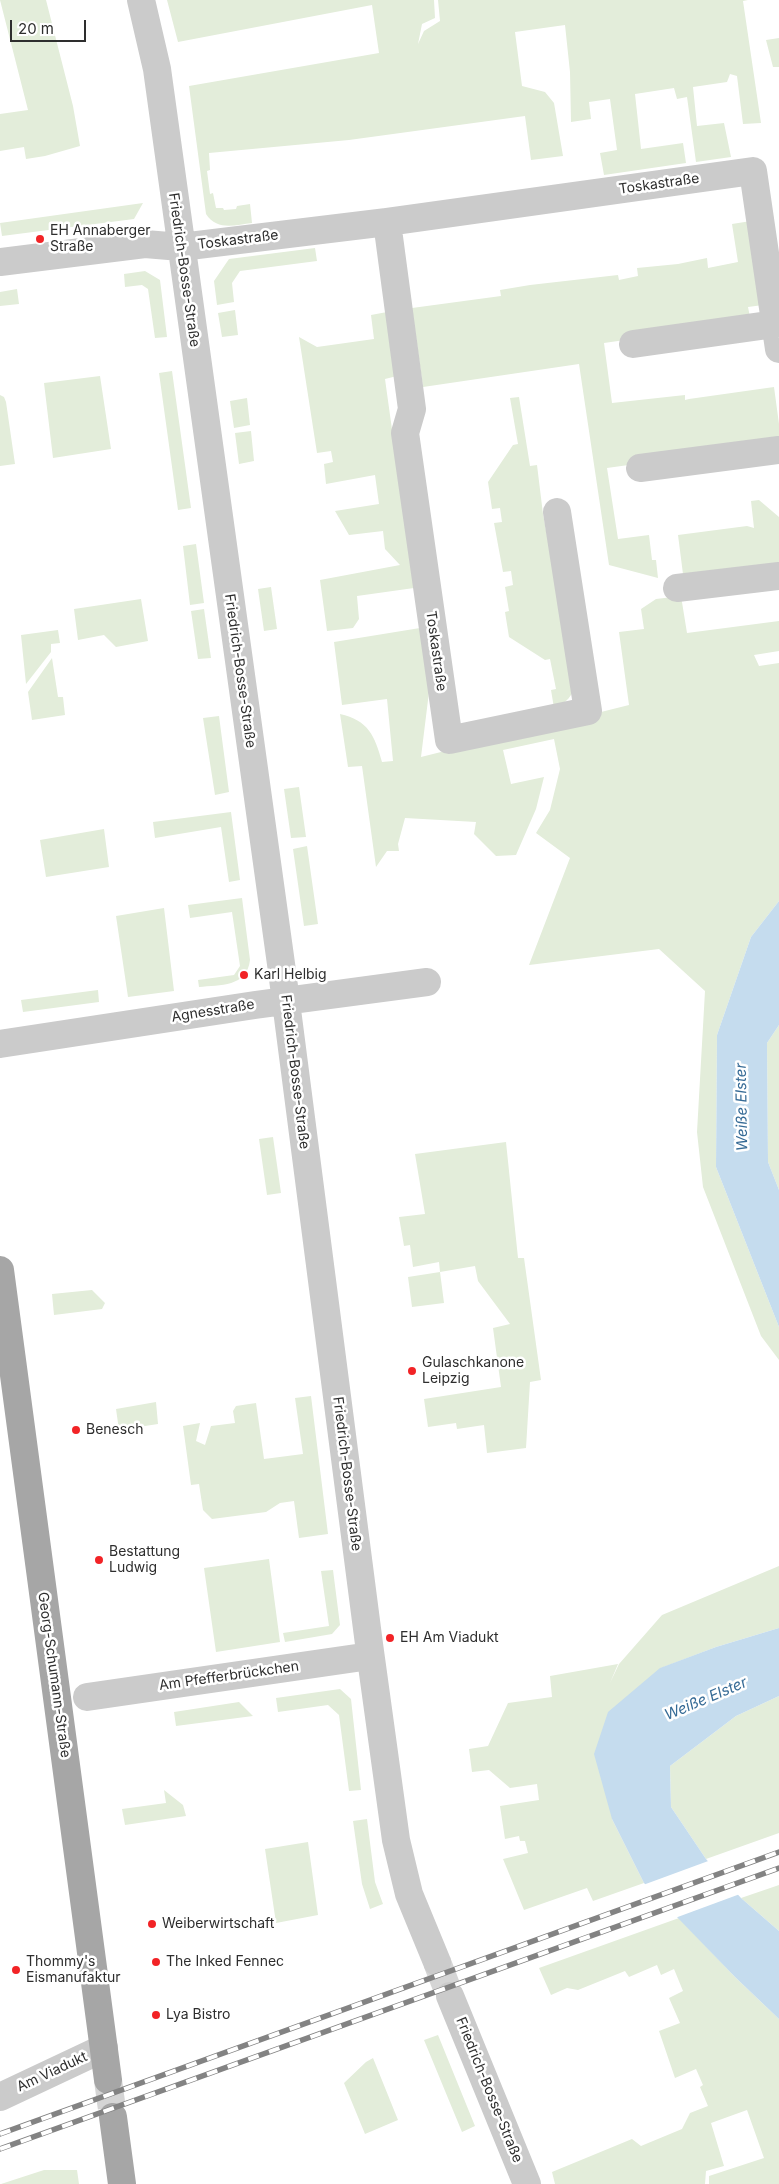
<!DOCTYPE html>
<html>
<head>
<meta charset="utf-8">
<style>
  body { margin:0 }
  #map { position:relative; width:779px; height:2184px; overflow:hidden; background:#fff; font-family:Inter,sans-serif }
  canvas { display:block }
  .scale { position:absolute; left:10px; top:20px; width:76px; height:22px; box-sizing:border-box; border:2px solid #2e2e2e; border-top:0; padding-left:6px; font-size:15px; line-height:18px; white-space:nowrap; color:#2e2e2e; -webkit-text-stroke:4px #fff; paint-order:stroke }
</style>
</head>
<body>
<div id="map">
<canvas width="779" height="2184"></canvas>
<div class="scale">20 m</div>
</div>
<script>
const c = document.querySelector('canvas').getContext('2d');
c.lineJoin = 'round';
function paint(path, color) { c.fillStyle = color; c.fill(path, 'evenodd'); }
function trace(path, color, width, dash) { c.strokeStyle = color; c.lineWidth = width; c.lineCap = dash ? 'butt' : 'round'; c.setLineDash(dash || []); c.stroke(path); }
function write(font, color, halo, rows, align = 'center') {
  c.font = font + ' Inter,sans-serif'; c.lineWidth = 5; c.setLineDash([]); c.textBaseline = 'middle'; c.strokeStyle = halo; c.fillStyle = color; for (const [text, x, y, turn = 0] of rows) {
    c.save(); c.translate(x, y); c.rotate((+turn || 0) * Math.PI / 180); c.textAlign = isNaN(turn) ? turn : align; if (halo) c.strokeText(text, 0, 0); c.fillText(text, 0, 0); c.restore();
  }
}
paint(new Path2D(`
  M0,0H46L73,106L80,146L45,156L26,159L24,147L0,151V114L28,110Z
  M167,0H434L435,18L422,24L418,44L424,31L440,21L438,0H748L743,1L761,123L743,124L737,76L730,74L727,82L693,87L697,126L724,123L731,157L696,162L687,97L677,99L674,88L635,94L641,149L683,143L686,163L604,175L600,153L617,150L610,99L589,102L591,119L571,122L570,72L565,25L515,32L522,86L545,92L554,103L563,156L531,160L525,116L349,140L209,153L210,170L207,171L210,194L213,193L216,208H223L224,210L236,209L237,206L250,204L252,223C235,225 217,231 206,214L189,86L379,53L372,5L178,42Z
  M779,38V67H773L766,40Z
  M143,203L134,219L2,236L0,223Z
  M751,221L763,305L748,307L751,322L604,343L612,403L685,395V400L689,399L774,387L779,424V444L607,468L618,539L649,535L652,560H656L658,578L609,565L579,364L423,387L412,308L501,296L500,290L530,285L618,275L619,280L638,276L637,268L678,264L707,258L708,268L738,262L732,224Z
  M315,248L317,261L240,271L232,283L234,302L217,305L214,281L229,259Z
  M145,271L160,280L167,337L155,338L148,289L142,285L125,287L124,274Z
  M17,289L19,304L0,306V292Z
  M235,310L238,335L222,337L218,313Z
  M387,312L397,376L385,379L414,588L357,596L359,619L353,628L327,631L320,580L400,565L385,549L383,531L349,535L335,511L379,504L375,475L326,484L324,464L333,462L331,451L317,453L299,337L317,347L374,339L371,315Z
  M172,371L191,508L178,510L159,373Z
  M100,376L111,449L53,458L44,383Z
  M0,395L4,397L6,402L15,464L0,466Z
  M519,397L530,466L537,465L543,514L574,683C573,697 567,702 554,708L551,690L556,689L550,659L545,660L509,637L505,612L509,611L505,587L513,585L511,571L503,572L494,523L502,522L500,508L492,509L488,482L513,445L518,444L510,398Z
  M247,398L250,425L234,428L230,401Z
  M251,431L254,461L239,464L235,433Z
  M759,500L779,517V570L684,582L678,535L747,526L754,528L751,501Z
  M196,544L204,603L190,605L183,546Z
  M271,587L277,629L264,631L258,589Z
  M681,596L687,633L779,621V651L754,655L759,666L779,663V901L751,937L717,1035L716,1167L779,1327V1360L761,1336L703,1187L697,1132L705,991L659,949L529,965L570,858L536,833L550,810L560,769L554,739L503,750L511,784L544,777L536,809L516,855L496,856L474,834L476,822L405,818L398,844L399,851H387L376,867L362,766L348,767L340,714C368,720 375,736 382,762L393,761L387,699L342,705L334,642L420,628L429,692L421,757L629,705L619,632L644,629L641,609L656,599Z
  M141,599L148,641L116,647L104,635L78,640L74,609Z
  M204,609L211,658L198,659L191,611Z
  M58,630L60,643L51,644V652L26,684L21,635Z
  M52,658L58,697H63L65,715L32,720L28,692Z
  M219,716L229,792L215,795L203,718Z
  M299,787L306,837L291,838L284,789Z
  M231,812L240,880L229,882L221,827L155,838L153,822Z
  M104,829L109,867L46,877L40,840Z
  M307,846L318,924L304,926L293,849Z
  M242,898L250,960C247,987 220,985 199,987L198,980L234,975L240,966L232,912L190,918L188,905Z
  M164,908L174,991L128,997L116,916Z
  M98,990L99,1002L23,1012L21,1000Z
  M779,1025V1190L768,1162L767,1043Z
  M273,1137L281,1193L267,1195L259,1139Z
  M506,1142L518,1258H524L541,1380L530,1382L526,1448L487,1453L484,1425L457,1429L456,1423L428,1427L424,1399L501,1387L493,1328L510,1324L478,1281L475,1266L440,1272L444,1303L412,1307L408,1277L440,1272L439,1262L413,1267L410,1245L404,1246L399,1217L425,1214L415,1154Z
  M92,1290L105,1303L102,1309L54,1315L52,1294Z
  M311,1396L328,1534L299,1538L294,1501L280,1503L266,1512L212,1519L203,1510L199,1484L191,1485L183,1426L200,1423L196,1441L205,1445L211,1426L235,1423L233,1411L236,1406L256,1403L264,1459L303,1454L295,1398Z
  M156,1402L158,1424L119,1430L116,1409Z
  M269,1559L280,1642L216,1652L204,1568Z
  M779,1566V1628L716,1647L661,1668L612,1819L644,1883L593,1901L587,1888L524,1910L503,1859L528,1853L525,1841H520L519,1836L505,1839L500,1806L539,1800L537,1784L510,1788L489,1770L472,1772L469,1749L488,1746L508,1703L552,1697L550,1676L618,1664L610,1683L619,1664L662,1615Z
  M333,1570L340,1625L332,1634L285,1642L283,1633L329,1626L321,1571Z
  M340,1689L351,1699L361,1790L349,1791L339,1715L328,1705L278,1712L276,1698Z
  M779,1696V1833L706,1859L671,1807L670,1766L736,1716Z
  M239,1702L253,1716L176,1726L174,1712Z
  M164,1790L183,1805L186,1816L125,1825L122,1809L166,1803Z
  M367,1819L375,1882L383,1904L370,1909L362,1884L353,1821Z
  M308,1842L318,1915L276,1923L265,1849Z
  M779,1885V1931L741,1898Z
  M679,1918L735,1977L779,2019V2184H709V2176L764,2158L747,2110L711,2123L724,2166L706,2171L705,2184H555L552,2172L632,2139L641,2146L682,2129L690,2113L708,2106L700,2087L703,2085L696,2069L675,2078L659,2031L680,2023L669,1998L683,1991L674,1969L661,1975L657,1965L629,1977L625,1971L578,1990L567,1988L551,1995L539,1968Z
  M438,2035L475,2126L462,2132L424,2040Z
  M373,2058L398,2120L365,2134L344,2083L366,2062Z
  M44,2170H77L79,2184H1Z`), '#e3edda');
paint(new Path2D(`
  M779,901V1025L767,1043L768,1162L779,1190V1327L716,1167L717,1035L751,937Z
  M779,1628V1696L736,1716L670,1766L671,1807L706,1859L741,1898L779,1931V2019L735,1977L644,1883L612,1819L594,1754L608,1712L660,1668L716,1647Z`), '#c5dcee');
paint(new Path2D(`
  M711,1860L740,1894L675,1918L643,1885Z`), '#fff');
trace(new Path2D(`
  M437,1962L450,1996`), '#d5d5d5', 28, [28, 14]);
trace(new Path2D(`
  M108,2080L113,2117`), '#d5d5d5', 28, [28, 14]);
trace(new Path2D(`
  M141,0L157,69L282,971L369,1644L396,1840L409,1894L437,1962
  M387,222L412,409L405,433L449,740L588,711L557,512
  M0,262L145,244L181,247L387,222L753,171L779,349
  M633,344L775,324
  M640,468L779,450
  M677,588L779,576
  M0,1044L255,1005L427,982
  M87,1697L370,1656
  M450,1996L527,2184
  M0,2097L104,2048`), '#cbcbcb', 28);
trace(new Path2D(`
  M0,1270L108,2080
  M113,2117L122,2184`), '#a6a6a6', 28);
const rail = new Path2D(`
  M0,2134L779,1852
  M0,2149L779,1868`);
trace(rail, '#838383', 5.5);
trace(rail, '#fff', 4, [11]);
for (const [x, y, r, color] of [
  [40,239,5,"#f22326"],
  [244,975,5,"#f22326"],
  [412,1371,5,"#f22326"],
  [76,1430,5,"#f22326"],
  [99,1560,5,"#f22326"],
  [390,1638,5,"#f22326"],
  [152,1924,5,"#f22326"],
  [156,1962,5,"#f22326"],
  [16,1970,5,"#f22326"],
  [156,2015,5,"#f22326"]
]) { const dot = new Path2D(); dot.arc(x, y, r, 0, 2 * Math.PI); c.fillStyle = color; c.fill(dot); trace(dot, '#fff', 2); }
write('14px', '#2e2e2e', '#fff', [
  ["Toskastraße",659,184,-8],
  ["Toskastraße",238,240,-7],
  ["Friedrich-Bosse-Straße",184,270,82],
  ["Toskastraße",436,651,82],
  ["Friedrich-Bosse-Straße",240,671,82],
  ["Agnesstraße",213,1011,-9],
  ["Friedrich-Bosse-Straße",295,1072,83],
  ["Friedrich-Bosse-Straße",347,1474,83],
  ["Georg-Schumann-Straße",54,1675,82],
  ["Am Pfefferbrückchen",229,1676,-8],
  ["Am Viadukt",52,2072,-25],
  ["Friedrich-Bosse-Straße",489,2090,68]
]);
write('14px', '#2e2e2e', '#fff', [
  ["EH Annaberger",50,231],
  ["Straße",50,247],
  ["Karl Helbig",254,975],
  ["Gulaschkanone",422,1363],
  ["Leipzig",422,1379],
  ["Benesch",86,1430],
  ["Bestattung",109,1552],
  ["Ludwig",109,1568],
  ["EH Am Viadukt",400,1638],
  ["Weiberwirtschaft",162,1924],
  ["Thommy's",26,1962],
  ["Eismanufaktur",26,1978],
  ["The Inked Fennec",166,1962],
  ["Lya Bistro",166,2015]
], 'left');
write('italic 15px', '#366b96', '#fff', [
  ["Weiße Elster",742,1107,-91],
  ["Weiße Elster",706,1699,-23]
]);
</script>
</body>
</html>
